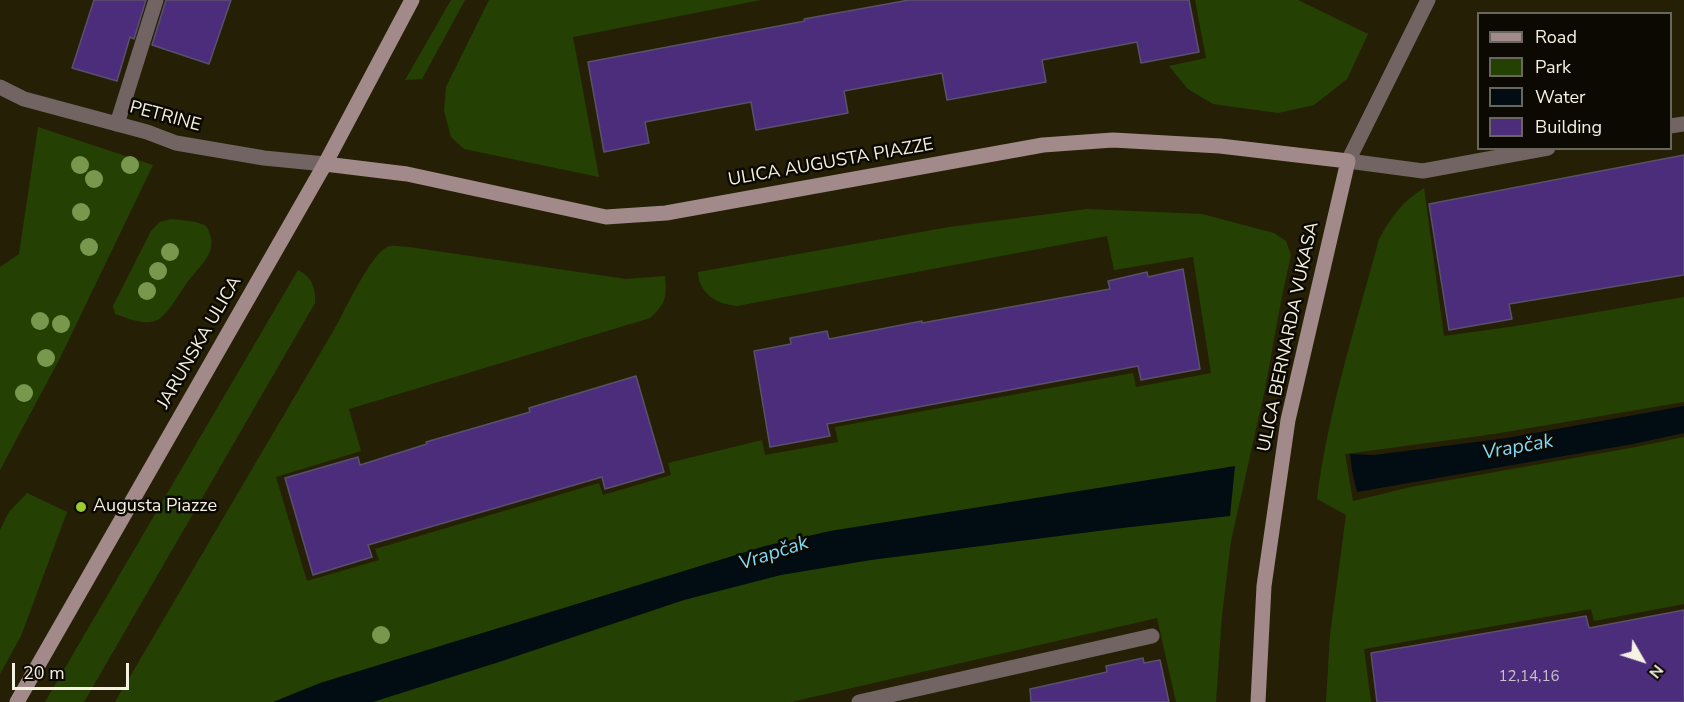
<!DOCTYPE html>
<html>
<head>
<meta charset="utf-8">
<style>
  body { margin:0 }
  #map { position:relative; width:1684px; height:702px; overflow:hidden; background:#252005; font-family:"Nunito Sans",sans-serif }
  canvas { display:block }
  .legend { position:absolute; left:1477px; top:12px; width:195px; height:138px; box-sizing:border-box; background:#0c0902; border:2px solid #69665c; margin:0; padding:8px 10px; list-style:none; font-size:18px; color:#f5f2e2 }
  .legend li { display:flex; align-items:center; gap:12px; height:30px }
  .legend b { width:30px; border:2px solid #69665c }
  .north { position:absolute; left:1612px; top:630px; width:60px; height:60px; -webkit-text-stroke:4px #0c0902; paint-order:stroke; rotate:129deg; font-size:16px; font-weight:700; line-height:24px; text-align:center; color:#f5f2e2 }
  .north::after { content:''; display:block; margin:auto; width:21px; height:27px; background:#f5f2e2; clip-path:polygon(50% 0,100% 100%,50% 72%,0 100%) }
  .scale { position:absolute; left:12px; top:663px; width:117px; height:27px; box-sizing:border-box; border:3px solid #f5f2e2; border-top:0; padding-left:8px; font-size:18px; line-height:21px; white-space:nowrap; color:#f5f2e2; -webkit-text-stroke:4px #0c0902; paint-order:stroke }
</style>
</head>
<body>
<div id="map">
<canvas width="1684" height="702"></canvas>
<ul class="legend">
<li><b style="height:8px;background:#a28a8a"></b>Road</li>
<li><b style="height:16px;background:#244103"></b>Park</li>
<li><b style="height:16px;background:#010d12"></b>Water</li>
<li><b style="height:16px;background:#4c2d7c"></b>Building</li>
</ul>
<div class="north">N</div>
<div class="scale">20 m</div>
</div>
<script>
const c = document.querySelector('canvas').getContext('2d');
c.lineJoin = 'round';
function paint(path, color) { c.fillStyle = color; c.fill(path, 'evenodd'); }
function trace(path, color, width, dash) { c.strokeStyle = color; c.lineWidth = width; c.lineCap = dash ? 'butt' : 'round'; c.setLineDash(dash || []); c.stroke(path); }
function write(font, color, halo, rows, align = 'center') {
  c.font = font + ' "Nunito Sans",sans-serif'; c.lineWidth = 5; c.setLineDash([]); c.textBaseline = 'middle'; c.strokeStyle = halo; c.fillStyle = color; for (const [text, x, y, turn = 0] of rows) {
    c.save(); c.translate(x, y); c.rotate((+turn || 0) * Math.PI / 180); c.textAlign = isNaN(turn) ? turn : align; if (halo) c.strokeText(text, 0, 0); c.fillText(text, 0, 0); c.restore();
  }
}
paint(new Path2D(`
  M451,0H465L422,79L405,80Z
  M489,0H761L573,37L599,177L464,149L451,137L444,111L446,87Z
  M1195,0H1298L1368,34L1347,79L1314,105L1278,113L1213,104L1188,89L1169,66L1206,58Z
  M38,127L153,165L59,360L0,470V267L19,254Z
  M1424,188L1444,336L1516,326L1684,297V402L1494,434L1345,454L1353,501L1411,487L1636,447L1684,437V604L1594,621L1591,609L1364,649L1371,702H1326L1330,635L1346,515L1317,499C1328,411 1356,325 1379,239C1393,215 1400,204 1424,188Z
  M1087,209L1202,214L1274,233L1286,241L1291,255L1281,301L1265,389L1231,541L1222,615L1216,702H1176L1157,618L791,702H115L335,328C345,311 372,250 390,246C396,245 403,247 409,247L626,279L665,276C667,296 666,304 650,318L349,409L361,451L276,477L307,581L379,560L375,549L599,483L603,495L671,475L668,463L762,440L765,455L838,442L835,427L1133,373L1136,387L1211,373L1193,257L1114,270L1107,236L737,306C717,304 699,294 698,272L949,227Z
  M171,219C180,220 197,221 204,225C207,226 208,229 209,232C219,253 197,268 186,284C179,294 167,316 157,320C145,326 127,318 115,314L113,306L151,231L160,222Z
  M298,270C312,277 316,288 315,303L84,702H45Z
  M27,493L67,512L21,636L0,674V530L9,512Z`), '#244103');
paint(new Path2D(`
  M1684,406V433L1633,444L1357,492L1352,471L1350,454L1374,455L1507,438Z
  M1235,466L1230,516L1122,528L871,560L781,575L684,600L499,662L373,702H273L320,683L765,546L830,531Z`), '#010d12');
const building = new Path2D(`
  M94,0H146L134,39L130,37L117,81L72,68Z
  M166,0H231L209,64L152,45Z
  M909,0H1189L1199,52L1141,63L1137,42L1042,60L1046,82L947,100L942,73L844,91L848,113L756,130L751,102L645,122L649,143L604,152L588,62L805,21L804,19Z
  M1684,155V275L1509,304L1512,319L1449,330L1429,204Z
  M1183,269L1200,369L1141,380L1138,366L827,424L830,436L770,447L754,351L791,344L790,338L827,331L829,339L922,321V323L1110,289L1108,281L1147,272L1148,277Z
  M636,376L664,472L605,489L602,477L368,545L372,557L313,575L285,478L358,457L360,465L427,444L426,442L530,412L529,408Z
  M1684,610V702H1377L1371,653L1586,616L1589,628Z
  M1143,658L1144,663L1160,660L1169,702H1031L1030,689L1107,672L1106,666Z`);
paint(building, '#4c2d7c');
trace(building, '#59516b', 1.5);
trace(new Path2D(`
  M117,124L156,0
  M859,702L1152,636`), '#736464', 15);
trace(new Path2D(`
  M1428,0L1348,161L1423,171L1548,148
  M0,87L24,99L147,132L176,143L264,158L325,164
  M1670,126L1684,124`), '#736464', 15);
trace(new Path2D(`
  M325,164L407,174L606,217L666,213L1043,145L1113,140L1220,146L1348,161L1288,420L1264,586L1258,702
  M17,702L325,164L412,0`), '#a28a8a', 15);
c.fillStyle = '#78984d';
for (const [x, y] of [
  [80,165],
  [130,165],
  [94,179],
  [81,212],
  [89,247],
  [170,252],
  [158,271],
  [147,291],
  [40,321],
  [61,324],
  [46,358],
  [24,393],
  [381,635]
]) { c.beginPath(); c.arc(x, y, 9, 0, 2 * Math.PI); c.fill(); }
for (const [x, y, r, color] of [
  [81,507,6,"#9dca30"]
]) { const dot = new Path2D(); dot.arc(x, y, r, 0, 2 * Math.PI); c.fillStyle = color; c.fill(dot); trace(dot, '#0c0902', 2); }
write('15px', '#cbc1c8', null, [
  ["12,14,16",1529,677]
]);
write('18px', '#f5f2e2', '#0c0902', [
  ["PETRINE",165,117,15],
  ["ULICA AUGUSTA PIAZZE",831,163,-10],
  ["ULICA BERNARDA VUKASA",1289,337,-78],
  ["JARUNSKA ULICA",200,343,-60]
]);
write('18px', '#f5f2e2', '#0c0902', [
  ["Augusta Piazze",93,507]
], 'left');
write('italic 20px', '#7fd9f6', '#0c0902', [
  ["Vrapčak",1518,448,-10],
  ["Vrapčak",774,554,-18]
]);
</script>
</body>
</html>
